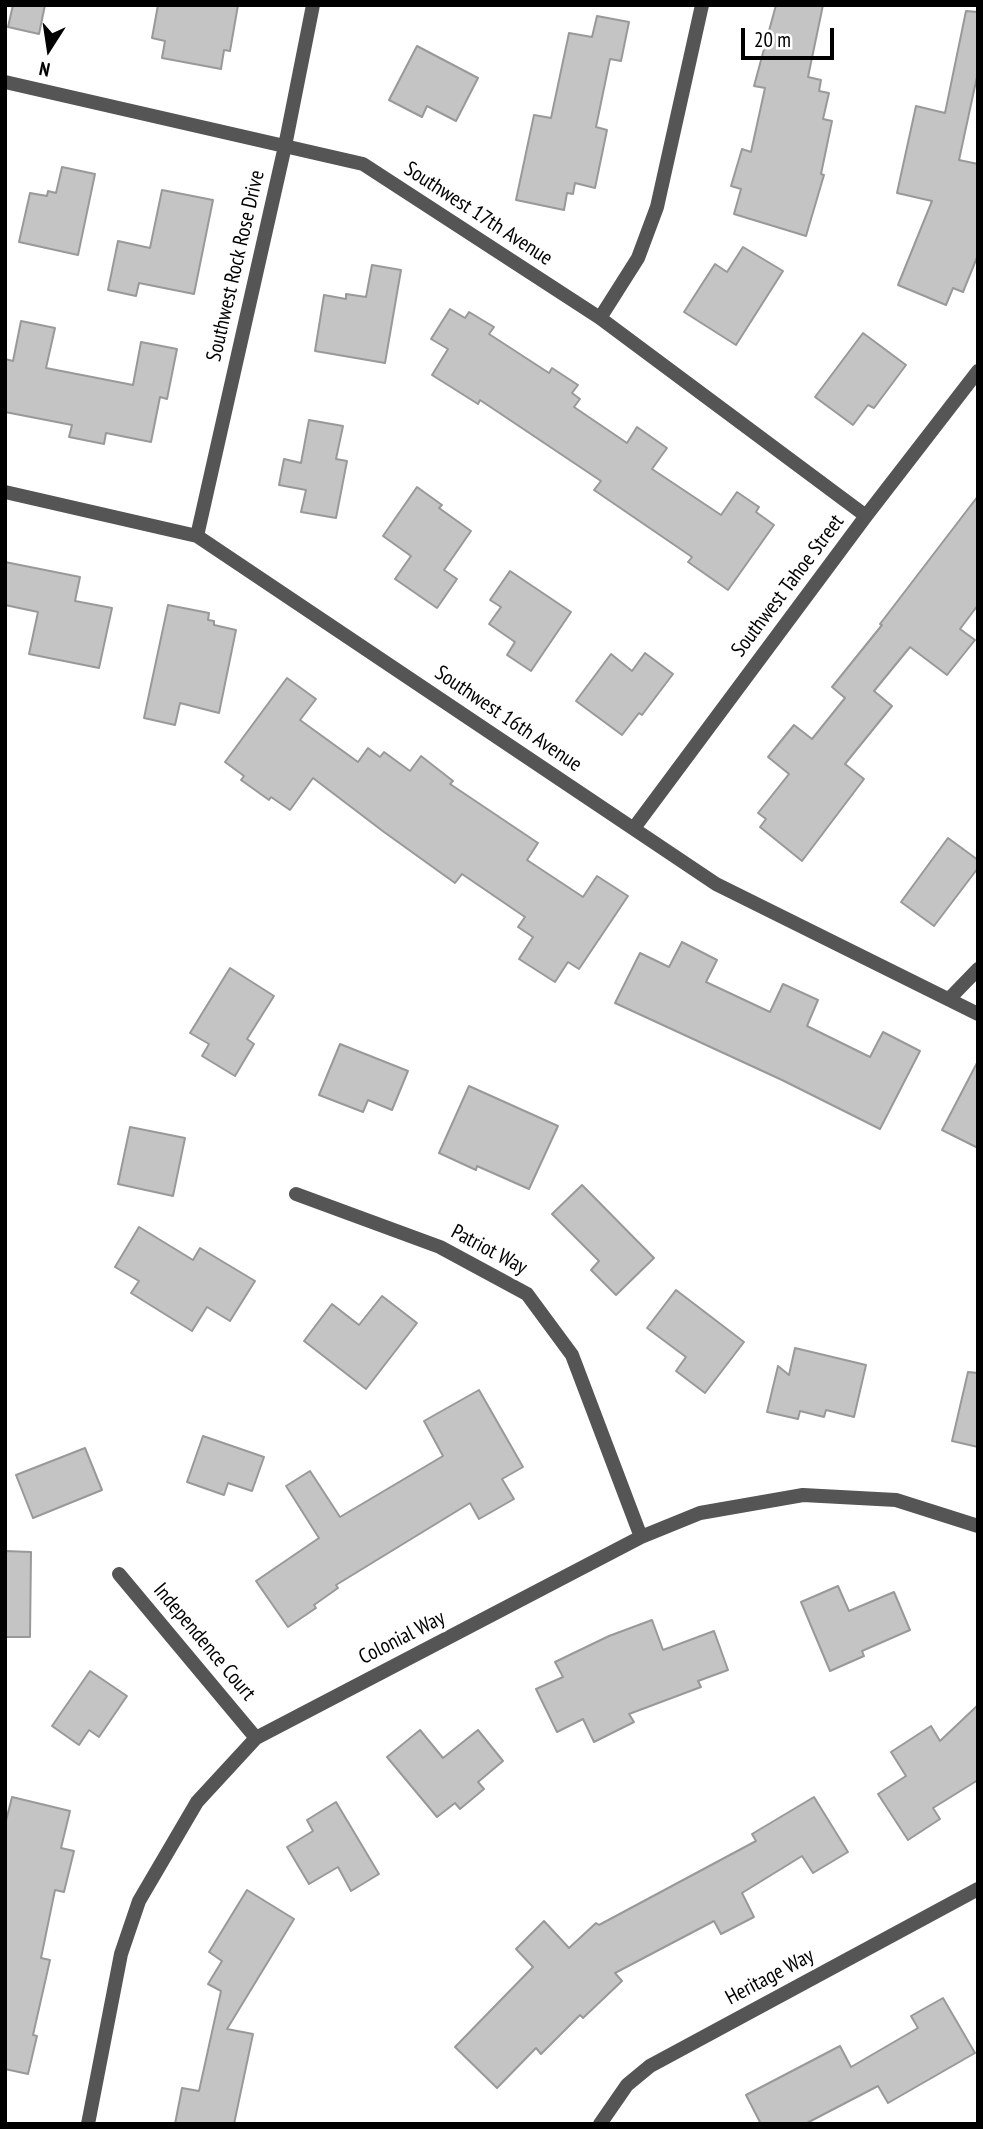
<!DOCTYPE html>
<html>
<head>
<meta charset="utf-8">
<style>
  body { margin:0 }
  #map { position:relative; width:983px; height:2129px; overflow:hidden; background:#fff; font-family:"PT Sans Narrow",sans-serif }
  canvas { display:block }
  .frame { position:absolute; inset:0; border:7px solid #000; pointer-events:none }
  .north { position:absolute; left:14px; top:14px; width:70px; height:70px; -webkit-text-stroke:5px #fff; paint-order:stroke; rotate:192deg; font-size:19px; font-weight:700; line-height:28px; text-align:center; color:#000 }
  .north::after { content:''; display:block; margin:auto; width:24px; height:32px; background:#000; clip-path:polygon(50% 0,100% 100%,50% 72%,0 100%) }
  .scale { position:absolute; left:741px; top:28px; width:93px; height:32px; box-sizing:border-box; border:4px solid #000; border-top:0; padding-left:9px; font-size:21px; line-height:24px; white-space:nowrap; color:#000; -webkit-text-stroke:5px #fff; paint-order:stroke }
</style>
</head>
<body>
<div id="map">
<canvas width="983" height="2129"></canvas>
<div class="frame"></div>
<div class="north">N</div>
<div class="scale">20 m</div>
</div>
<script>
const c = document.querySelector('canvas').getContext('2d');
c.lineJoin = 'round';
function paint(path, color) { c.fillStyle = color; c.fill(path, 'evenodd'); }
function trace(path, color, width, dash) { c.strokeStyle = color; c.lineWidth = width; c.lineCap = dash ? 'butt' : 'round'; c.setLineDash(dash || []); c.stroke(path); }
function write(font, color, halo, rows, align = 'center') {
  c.font = font + ' "PT Sans Narrow",sans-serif'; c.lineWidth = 7; c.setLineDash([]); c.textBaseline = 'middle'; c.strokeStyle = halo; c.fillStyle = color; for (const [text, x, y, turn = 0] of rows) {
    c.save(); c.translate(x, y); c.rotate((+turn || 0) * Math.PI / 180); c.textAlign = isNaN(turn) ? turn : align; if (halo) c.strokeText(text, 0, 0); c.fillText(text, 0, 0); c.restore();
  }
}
const building = new Path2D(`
  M13,5H45L39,34L8,27Z
  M158,5H238L230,51L224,50L221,69L162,58L165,41L152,38Z
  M776,5H823L808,77L821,80L819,91L829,93L823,119L832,121L821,174L824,175L806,236L734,214L741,189L731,186L742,149L751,152L765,88L754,86Z
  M966,11L978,12V72L959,160L978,164V255L963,292L953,288L946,305L898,285L932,201L897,193L916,106L945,113Z
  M597,16L629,22L621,61L610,59L596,127L607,130L595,188L575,183L573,194L567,193L564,210L516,200L534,115L551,118L569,33L592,37Z
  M417,46L478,78L456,121L427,106L422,117L389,100Z
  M62,167L95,174L78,255L19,242L30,193L47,196L48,191L56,193Z
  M162,190L213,200L194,294L139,283L136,296L108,290L118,241L150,248Z
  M743,247L783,271L736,345L684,312L715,264L727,272Z
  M372,265L401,270L385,363L315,351L324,295L346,299V294L366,297Z
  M450,309L465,318L469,312L494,327L489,334L549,373L552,368L578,385L572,393L580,399L574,407L627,443L637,427L667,448L652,469L721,515L737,492L759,507L756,512L774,525L728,590L688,562L692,557L594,490L601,481L480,400L478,404L432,375L448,349L431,339Z
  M21,321L55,328L46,368L133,385L141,342L177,349L167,399L160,397L151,442L106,433L104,444L69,437L72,425L5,412V359L13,361Z
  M863,333L906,365L874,408L868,405L853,425L815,397Z
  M309,420L343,426L336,459L347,461L336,518L301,512L306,490L279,485L284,459L301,463Z
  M417,487L442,505L439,508L471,531L444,570L457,579L437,608L395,579L411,556L383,536Z
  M978,496V605L960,629L975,640L947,675L910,647L874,691L892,706L845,764L864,779L802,861L760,827L766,819L758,813L789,774L768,757L794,725L812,739L845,698L832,687L882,625L880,624Z
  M5,562L80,577L75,601L112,608L99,668L29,654L38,612L5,605Z
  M510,571L571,612L531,671L507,655L515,642L489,624L501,607L490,600Z
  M168,605L209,613L208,620L214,621V625L236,630L219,713L180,703L175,725L144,718Z
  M645,653L673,674L642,715L639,713L622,735L576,701L611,654L632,671Z
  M287,678L316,699L300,720L358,762L368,748L380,757L384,752L410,771L421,756L453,781L450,784L538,843L527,860L583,897L597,876L628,896L579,969L568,962L555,982L519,959L533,937L518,927L525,917L462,874L455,883L384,832L313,778L290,810L271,797L269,800L241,780L244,776L225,762Z
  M948,838L978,860V868L934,926L901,902Z
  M682,942L717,960L706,982L770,1012L783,984L818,1000L807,1026L870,1057L883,1032L920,1051L880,1129L782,1080L615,1003L640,953L669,967Z
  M230,968L274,996L247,1039L254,1044L235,1076L202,1056L209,1044L190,1033Z
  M340,1044L408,1071L392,1110L368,1100L363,1112L319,1095Z
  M978,1061V1148L942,1130Z
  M469,1086L558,1126L529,1189L477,1166L476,1170L439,1153Z
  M130,1127L185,1138L173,1196L118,1184Z
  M582,1185L654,1258L616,1295L591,1270L599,1261L552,1214Z
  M139,1227L193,1260L200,1248L255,1281L230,1321L207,1307L192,1331L131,1293L139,1281L115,1267Z
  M676,1290L744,1342L705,1393L676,1371L686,1357L647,1328Z
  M382,1296L417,1323L366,1389L304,1341L332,1304L359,1325Z
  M795,1348L866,1365L854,1417L826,1410L824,1417L800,1411L798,1419L767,1412L778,1366L789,1375Z
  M968,1372L978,1373V1447L952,1441Z
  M479,1390L523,1467L502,1479L514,1499L479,1519L470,1503L336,1585L338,1588L314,1605L316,1608L288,1627L256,1581L319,1538L286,1486L310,1471L340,1517L443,1456L424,1421Z
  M203,1436L264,1457L252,1491L228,1483L224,1495L187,1482Z
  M85,1448L102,1490L33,1518L16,1475Z
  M5,1551L31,1552L30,1637H5Z
  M838,1586L849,1611L894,1592L910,1630L862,1651L864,1656L830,1671L801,1602Z
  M652,1620L663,1650L714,1631L728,1670L698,1681L701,1687L629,1714L634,1722L594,1742L583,1719L557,1732L536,1689L563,1677L555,1662L609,1636Z
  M90,1671L127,1696L99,1737L89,1730L79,1745L52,1726Z
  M978,1705V1780L933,1808L940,1819L908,1840L878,1794L906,1776L891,1752L931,1726L940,1741Z
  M420,1730L443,1758L478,1730L503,1761L478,1782L484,1789L460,1809L455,1803L437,1817L387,1757Z
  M12,1797L70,1811L61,1848L74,1851L64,1892L55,1890L41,1958L50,1960L33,2035L37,2036L28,2074L5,2069V1825Z
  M814,1797L848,1852L813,1873L802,1856L742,1893L754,1917L721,1934L714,1921L615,1973L622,1981L583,2018L580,2015L541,2054L536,2048L497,2088L455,2047L533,1967L516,1949L544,1921L569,1948L596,1923L599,1925L756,1841L752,1834Z
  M336,1802L379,1874L351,1891L338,1867L309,1884L287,1847L313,1831L307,1820Z
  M247,1890L294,1919L227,2029L253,2034L234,2124H175L182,2088L199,2091L221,1991L208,1984L222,1961L209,1952Z
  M943,1998L975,2053L888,2103L878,2086L805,2124H761L746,2095L840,2046L851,2067L918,2028L911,2016Z`);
paint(building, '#c4c4c4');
trace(building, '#999', 2);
trace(new Path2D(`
  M5,82L363,164L600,318L866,516
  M600,318L638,258L657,207L702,5
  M5,492L197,536L716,884L978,1014
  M197,536L285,146L313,5
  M634,828L866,516L978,371
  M949,999L978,969
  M296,1194L440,1247L527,1294L572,1355L641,1537
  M119,1574L256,1738
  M88,2124L121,1954L139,1901L197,1802L256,1738L641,1537L700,1513L803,1495L896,1500L978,1526
  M600,2124L627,2085L650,2066L978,1889`), '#555', 14);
write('21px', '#000', '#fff', [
  ["Southwest 17th Avenue",478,214,33],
  ["Southwest Rock Rose Drive",236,266,-77],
  ["Southwest Tahoe Street",788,586,-53],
  ["Southwest 16th Avenue",508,719,34],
  ["Patriot Way",489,1250,28],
  ["Colonial Way",402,1638,-27],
  ["Independence Court",204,1642,50],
  ["Heritage Way",770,1977,-28]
]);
</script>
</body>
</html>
